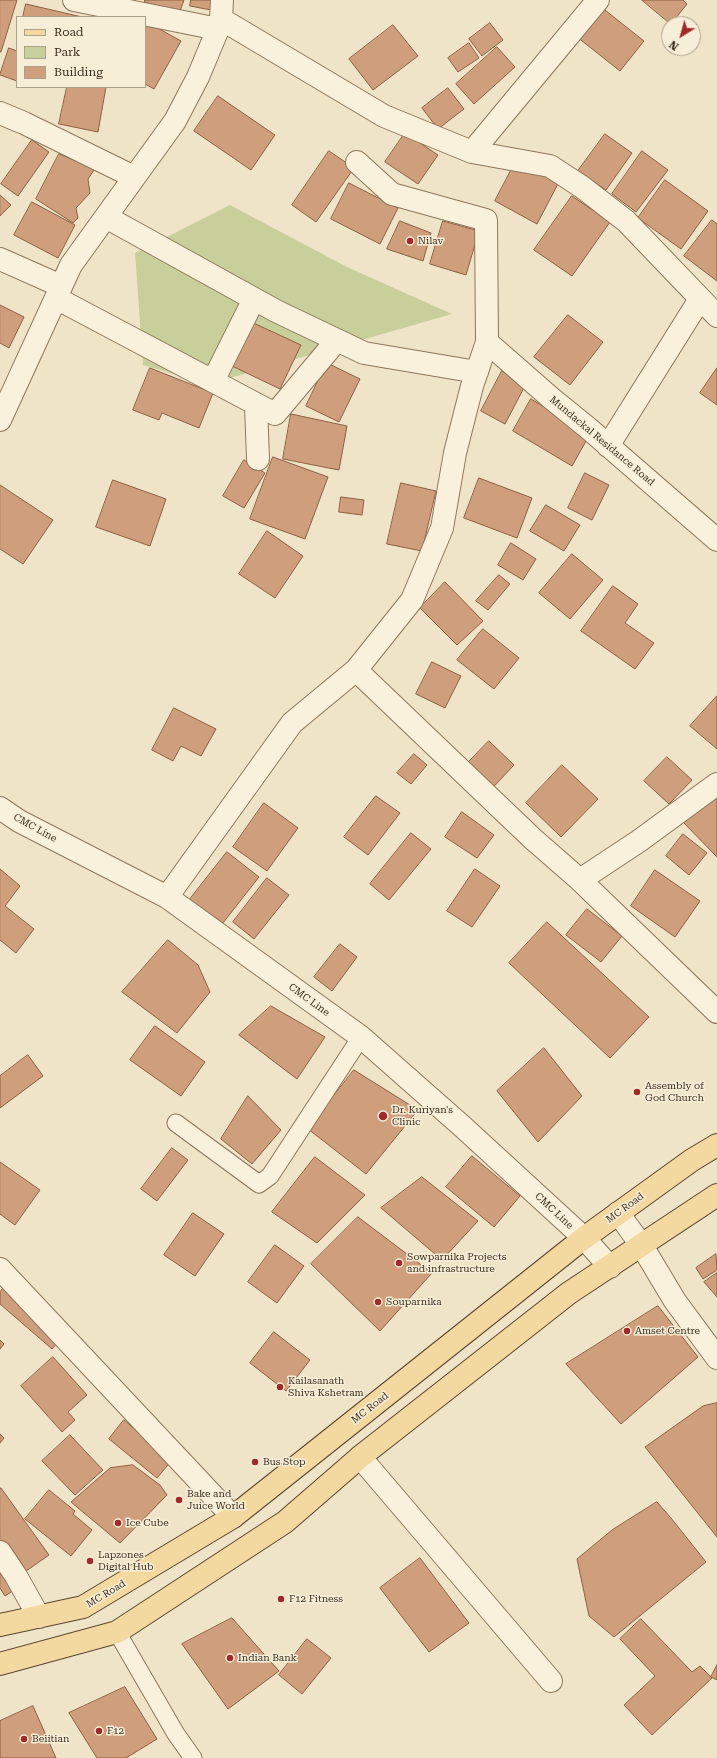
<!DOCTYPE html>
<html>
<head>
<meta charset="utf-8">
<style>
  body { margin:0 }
  #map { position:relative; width:717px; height:1758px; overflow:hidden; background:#f0e4c8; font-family:"Roboto Serif",serif }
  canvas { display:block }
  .legend { position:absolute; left:16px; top:16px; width:130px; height:72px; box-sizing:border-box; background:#f7eed8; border:1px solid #ada18e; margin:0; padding:5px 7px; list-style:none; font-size:12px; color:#3d2e20 }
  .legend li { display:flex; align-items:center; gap:8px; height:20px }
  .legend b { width:20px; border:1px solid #ada18e }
  .north { position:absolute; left:661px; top:16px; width:40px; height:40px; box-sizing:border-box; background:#f7eed8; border:1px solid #ada18e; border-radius:50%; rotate:217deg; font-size:11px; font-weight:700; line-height:16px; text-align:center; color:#3d2e20 }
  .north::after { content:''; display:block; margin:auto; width:14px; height:18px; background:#9e2a2b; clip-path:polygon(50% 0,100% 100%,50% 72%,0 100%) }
</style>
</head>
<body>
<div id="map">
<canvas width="717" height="1758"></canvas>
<ul class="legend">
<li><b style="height:5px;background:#f3d9a0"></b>Road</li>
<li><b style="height:11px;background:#c9cf9b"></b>Park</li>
<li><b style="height:11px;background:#cf9f7d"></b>Building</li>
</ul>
<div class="north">N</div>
</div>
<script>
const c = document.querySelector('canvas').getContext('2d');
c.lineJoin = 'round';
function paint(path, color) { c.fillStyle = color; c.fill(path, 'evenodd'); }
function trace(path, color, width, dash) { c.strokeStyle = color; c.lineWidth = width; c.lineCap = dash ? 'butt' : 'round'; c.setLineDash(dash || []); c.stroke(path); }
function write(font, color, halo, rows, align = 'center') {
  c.font = font + ' "Roboto Serif",serif'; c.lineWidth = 3; c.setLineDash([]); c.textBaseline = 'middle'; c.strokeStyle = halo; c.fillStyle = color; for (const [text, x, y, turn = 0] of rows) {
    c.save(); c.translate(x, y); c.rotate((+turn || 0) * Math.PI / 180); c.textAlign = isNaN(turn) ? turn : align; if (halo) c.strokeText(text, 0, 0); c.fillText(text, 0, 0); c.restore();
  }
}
paint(new Path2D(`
  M230,205L347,267L452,314L209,384L143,365L135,253Z`), '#c9cf9b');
const building = new Path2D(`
  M0,0H17L1,52H0Z
  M145,0H184L179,14L145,2Z
  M191,0H213L211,10L190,6Z
  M642,0H683L687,4L671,24Z
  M596,3L644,41L620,71L572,33Z
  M26,4L82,17H23Z
  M145,21L181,41L154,89L145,84Z
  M490,23L503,40L482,56L469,39Z
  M393,25L418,56L373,90L349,59Z
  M469,43L479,58L458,72L448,58Z
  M497,47L515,67L474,104L456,84Z
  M9,48L17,51V81L0,75Z
  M67,87H106L98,132L59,124Z
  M448,88L464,109L438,129L422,108Z
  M218,96L275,135L251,170L194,131Z
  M405,133L438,155L418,184L385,162Z
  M605,134L632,153L606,190L578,171Z
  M32,140L49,152L18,196L1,184Z
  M329,151L354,168L316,222L292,205Z
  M642,151L668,170L636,212L612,194Z
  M59,154L74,160L84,157L94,170L88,179L90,193L76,208L78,218L73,223L36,199Z
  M516,161L559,182L537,224L495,201Z
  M665,180L708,211L681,249L638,218Z
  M349,183L398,208L380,244L331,219Z
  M0,195L11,205L0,216Z
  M572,196L610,222L572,276L534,250Z
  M32,202L75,225L58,258L14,235Z
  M712,220L717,224V281L684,256Z
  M400,221L431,233L423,261L387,249Z
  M443,221L479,231L466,275L430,264Z
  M0,305L24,317L9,348L0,343Z
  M568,315L603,342L570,385L534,357Z
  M249,321L301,345L280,389L228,364Z
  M327,363L360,379L339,422L306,406Z
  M150,368L213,393L199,428L162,413L159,420L133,410Z
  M717,368V405L700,393Z
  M502,371L526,384L505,424L481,411Z
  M531,399L590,434L572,466L513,431Z
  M291,414L347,426L339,470L283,459Z
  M273,457L328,477L305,539L250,519Z
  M244,460L265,473L244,508L223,496Z
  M585,473L609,485L592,520L568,508Z
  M479,478L532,498L517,538L464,518Z
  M113,480L166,499L150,546L96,527Z
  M401,483L436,491L422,551L387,544Z
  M0,485L53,520L23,564L0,549Z
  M341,497L364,500L362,515L339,512Z
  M546,505L580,525L564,551L530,531Z
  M267,531L303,556L275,598L239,574Z
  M511,543L536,559L523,580L498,565Z
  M572,554L603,580L570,619L539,593Z
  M499,575L510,584L488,610L476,601Z
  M445,582L483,621L457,645L420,608Z
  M613,586L638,604L625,623L654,643L635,669L581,631Z
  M483,629L519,658L494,689L457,660Z
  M432,662L461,676L445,708L416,694Z
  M717,696V749L690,726Z
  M174,708L216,729L201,756L181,746L173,761L152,750Z
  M489,741L514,765L485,796L459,772Z
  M414,754L427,765L411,784L397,773Z
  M667,757L692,780L669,804L644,781Z
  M562,765L598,799L561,837L526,803Z
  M711,793L717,799V857L682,821Z
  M376,796L400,813L368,855L344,837Z
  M264,803L298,828L267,871L233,847Z
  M462,812L494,835L477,858L445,837Z
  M411,833L431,849L389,900L370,884Z
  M683,834L707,853L689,875L666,856Z
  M227,852L259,877L219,928L187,903Z
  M0,869L20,886L5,906L34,929L16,953L0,940Z
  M475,869L500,886L472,927L447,911Z
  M655,870L700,901L675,937L631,906Z
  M267,878L289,895L254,939L233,922Z
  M587,909L622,936L601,962L566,935Z
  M547,922L649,1017L610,1058L509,963Z
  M168,940L198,965L210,992L177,1033L122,992Z
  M340,944L357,957L332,991L314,977Z
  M271,1006L325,1037L297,1079L239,1035Z
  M155,1026L205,1062L181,1096L130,1060Z
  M544,1048L582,1096L538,1142L497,1091Z
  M28,1055L43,1076L0,1108V1076Z
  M354,1070L418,1110L366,1174L308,1129Z
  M248,1096L281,1130L252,1164L221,1139Z
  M172,1148L188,1160L157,1201L141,1189Z
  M472,1156L520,1196L494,1227L446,1187Z
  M315,1157L365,1195L317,1243L272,1212Z
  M0,1162L40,1190L15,1225L0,1214Z
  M422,1177L478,1221L442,1260L381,1208Z
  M193,1213L224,1234L195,1276L164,1255Z
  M358,1217L432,1273L380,1331L311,1264Z
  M275,1245L304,1266L277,1303L248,1282Z
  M716,1254L717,1270L703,1279L696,1268Z
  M717,1273V1297L704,1282Z
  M11,1279L69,1330L52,1349L0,1304V1292Z
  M658,1306L698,1357L621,1424L566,1364Z
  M274,1332L310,1360L286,1391L250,1363Z
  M0,1340L4,1344L0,1349Z
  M53,1357L87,1395L68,1412L75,1420L62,1432L21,1386Z
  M717,1403V1537L645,1447L703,1406Z
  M124,1420L172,1460L157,1478L109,1439Z
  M0,1434L4,1438L0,1443Z
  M70,1435L103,1470L75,1495L42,1461Z
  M133,1465L160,1485L167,1495L120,1543L71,1502L110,1468Z
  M0,1488H1L49,1555L19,1576L0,1549Z
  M49,1490L75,1511L73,1514L92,1530L71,1556L25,1519Z
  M657,1502L671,1518L706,1562L614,1637L589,1616L577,1559L612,1530Z
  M0,1555L20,1586L5,1596L0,1588Z
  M420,1558L469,1623L429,1652L380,1588Z
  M232,1618L279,1671L228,1709L182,1644Z
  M641,1619L692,1672L700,1666L712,1678L652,1735L624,1705L655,1676L620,1639Z
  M307,1639L331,1658L302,1694L279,1675Z
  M717,1665V1680L711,1677Z
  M125,1687L157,1739L126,1758H97L69,1713Z
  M33,1706L56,1758H0V1721Z`);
paint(building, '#cf9f7d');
trace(building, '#8d5f41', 1);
const service = new Path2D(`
  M176,1123L259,1184L270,1176L361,1037
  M117,1632L176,1734L193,1758`);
const minor = new Path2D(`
  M74,0L218,29
  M221,19L384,116L472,152L550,166L582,187L626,221L717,316
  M0,113L24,123L134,177
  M472,152L598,0
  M106,217L276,311L364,353L477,372
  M0,259L61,286
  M56,298L275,414L337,340
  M487,342L551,398L588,428L717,540
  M213,381L254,299
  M256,405L258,459
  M0,420L71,265L175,121L198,77L218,29L221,19L222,0
  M608,446L700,299
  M356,670L533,839L580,880L717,1012
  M0,808L19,821L167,897L361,1037L463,1127L584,1238L610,1267
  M580,880L639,841L717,784
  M167,897L292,723L356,670L412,600L442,528L455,453L472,386L487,342L486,220L392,194L357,162
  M618,1213L642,1246L675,1301L717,1358
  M0,1269L233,1517
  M360,1457L551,1681
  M0,1552L16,1576L39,1617`);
const primary = new Path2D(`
  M0,1625L83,1607L233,1517L584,1238L692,1160L717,1145
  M0,1664L117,1632L285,1522L360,1457L569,1293L717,1195`);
trace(service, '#8d765c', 19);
trace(minor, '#8d765c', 24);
trace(primary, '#5b4430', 24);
trace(service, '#faf1dc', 17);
trace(minor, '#faf1dc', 22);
trace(primary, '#f3d9a0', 22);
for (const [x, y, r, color] of [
  [410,241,4,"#9e2a2b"],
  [637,1092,4,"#9e2a2b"],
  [383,1116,5,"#9e2a2b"],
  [399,1263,4,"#9e2a2b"],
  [378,1302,4,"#9e2a2b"],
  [627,1331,4,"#9e2a2b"],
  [280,1387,4,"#9e2a2b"],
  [255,1462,4,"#9e2a2b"],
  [179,1500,4,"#9e2a2b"],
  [118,1523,4,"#9e2a2b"],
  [90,1561,4,"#9e2a2b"],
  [281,1599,4,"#9e2a2b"],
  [230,1658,4,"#9e2a2b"],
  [99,1731,4,"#9e2a2b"],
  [24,1739,4,"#9e2a2b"]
]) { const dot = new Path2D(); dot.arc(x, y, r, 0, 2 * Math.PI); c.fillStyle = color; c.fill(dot); trace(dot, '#f7eed8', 1.5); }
write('10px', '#3d2e20', '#f7eed8', [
  ["Nilav",418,241],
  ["Assembly of",645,1086],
  ["God Church",645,1098],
  ["Dr. Kuriyan's",392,1110],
  ["Clinic",392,1122],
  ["Sowparnika Projects",407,1257],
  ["and infrastructure",407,1269],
  ["Souparnika",386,1302],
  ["Amset Centre",635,1331],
  ["Kailasanath",288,1381],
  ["Shiva Kshetram",288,1393],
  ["Bus Stop",263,1462],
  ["Bake and",187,1494],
  ["Juice World",187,1506],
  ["Ice Cube",126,1523],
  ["Lapzones",98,1555],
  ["Digital Hub",98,1567],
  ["F12 Fitness",289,1599],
  ["Indian Bank",238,1658],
  ["F12",107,1731],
  ["Beiitian",32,1739]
], 'left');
write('10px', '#3d2e20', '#f7eed8', [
  ["Mundackal Residance Road",602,441,40],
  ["CMC Line",35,828,29],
  ["CMC Line",309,1000,36],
  ["MC Road",625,1208,-36],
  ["CMC Line",554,1211,43],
  ["MC Road",370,1408,-38],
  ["MC Road",106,1594,-31]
]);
</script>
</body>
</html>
